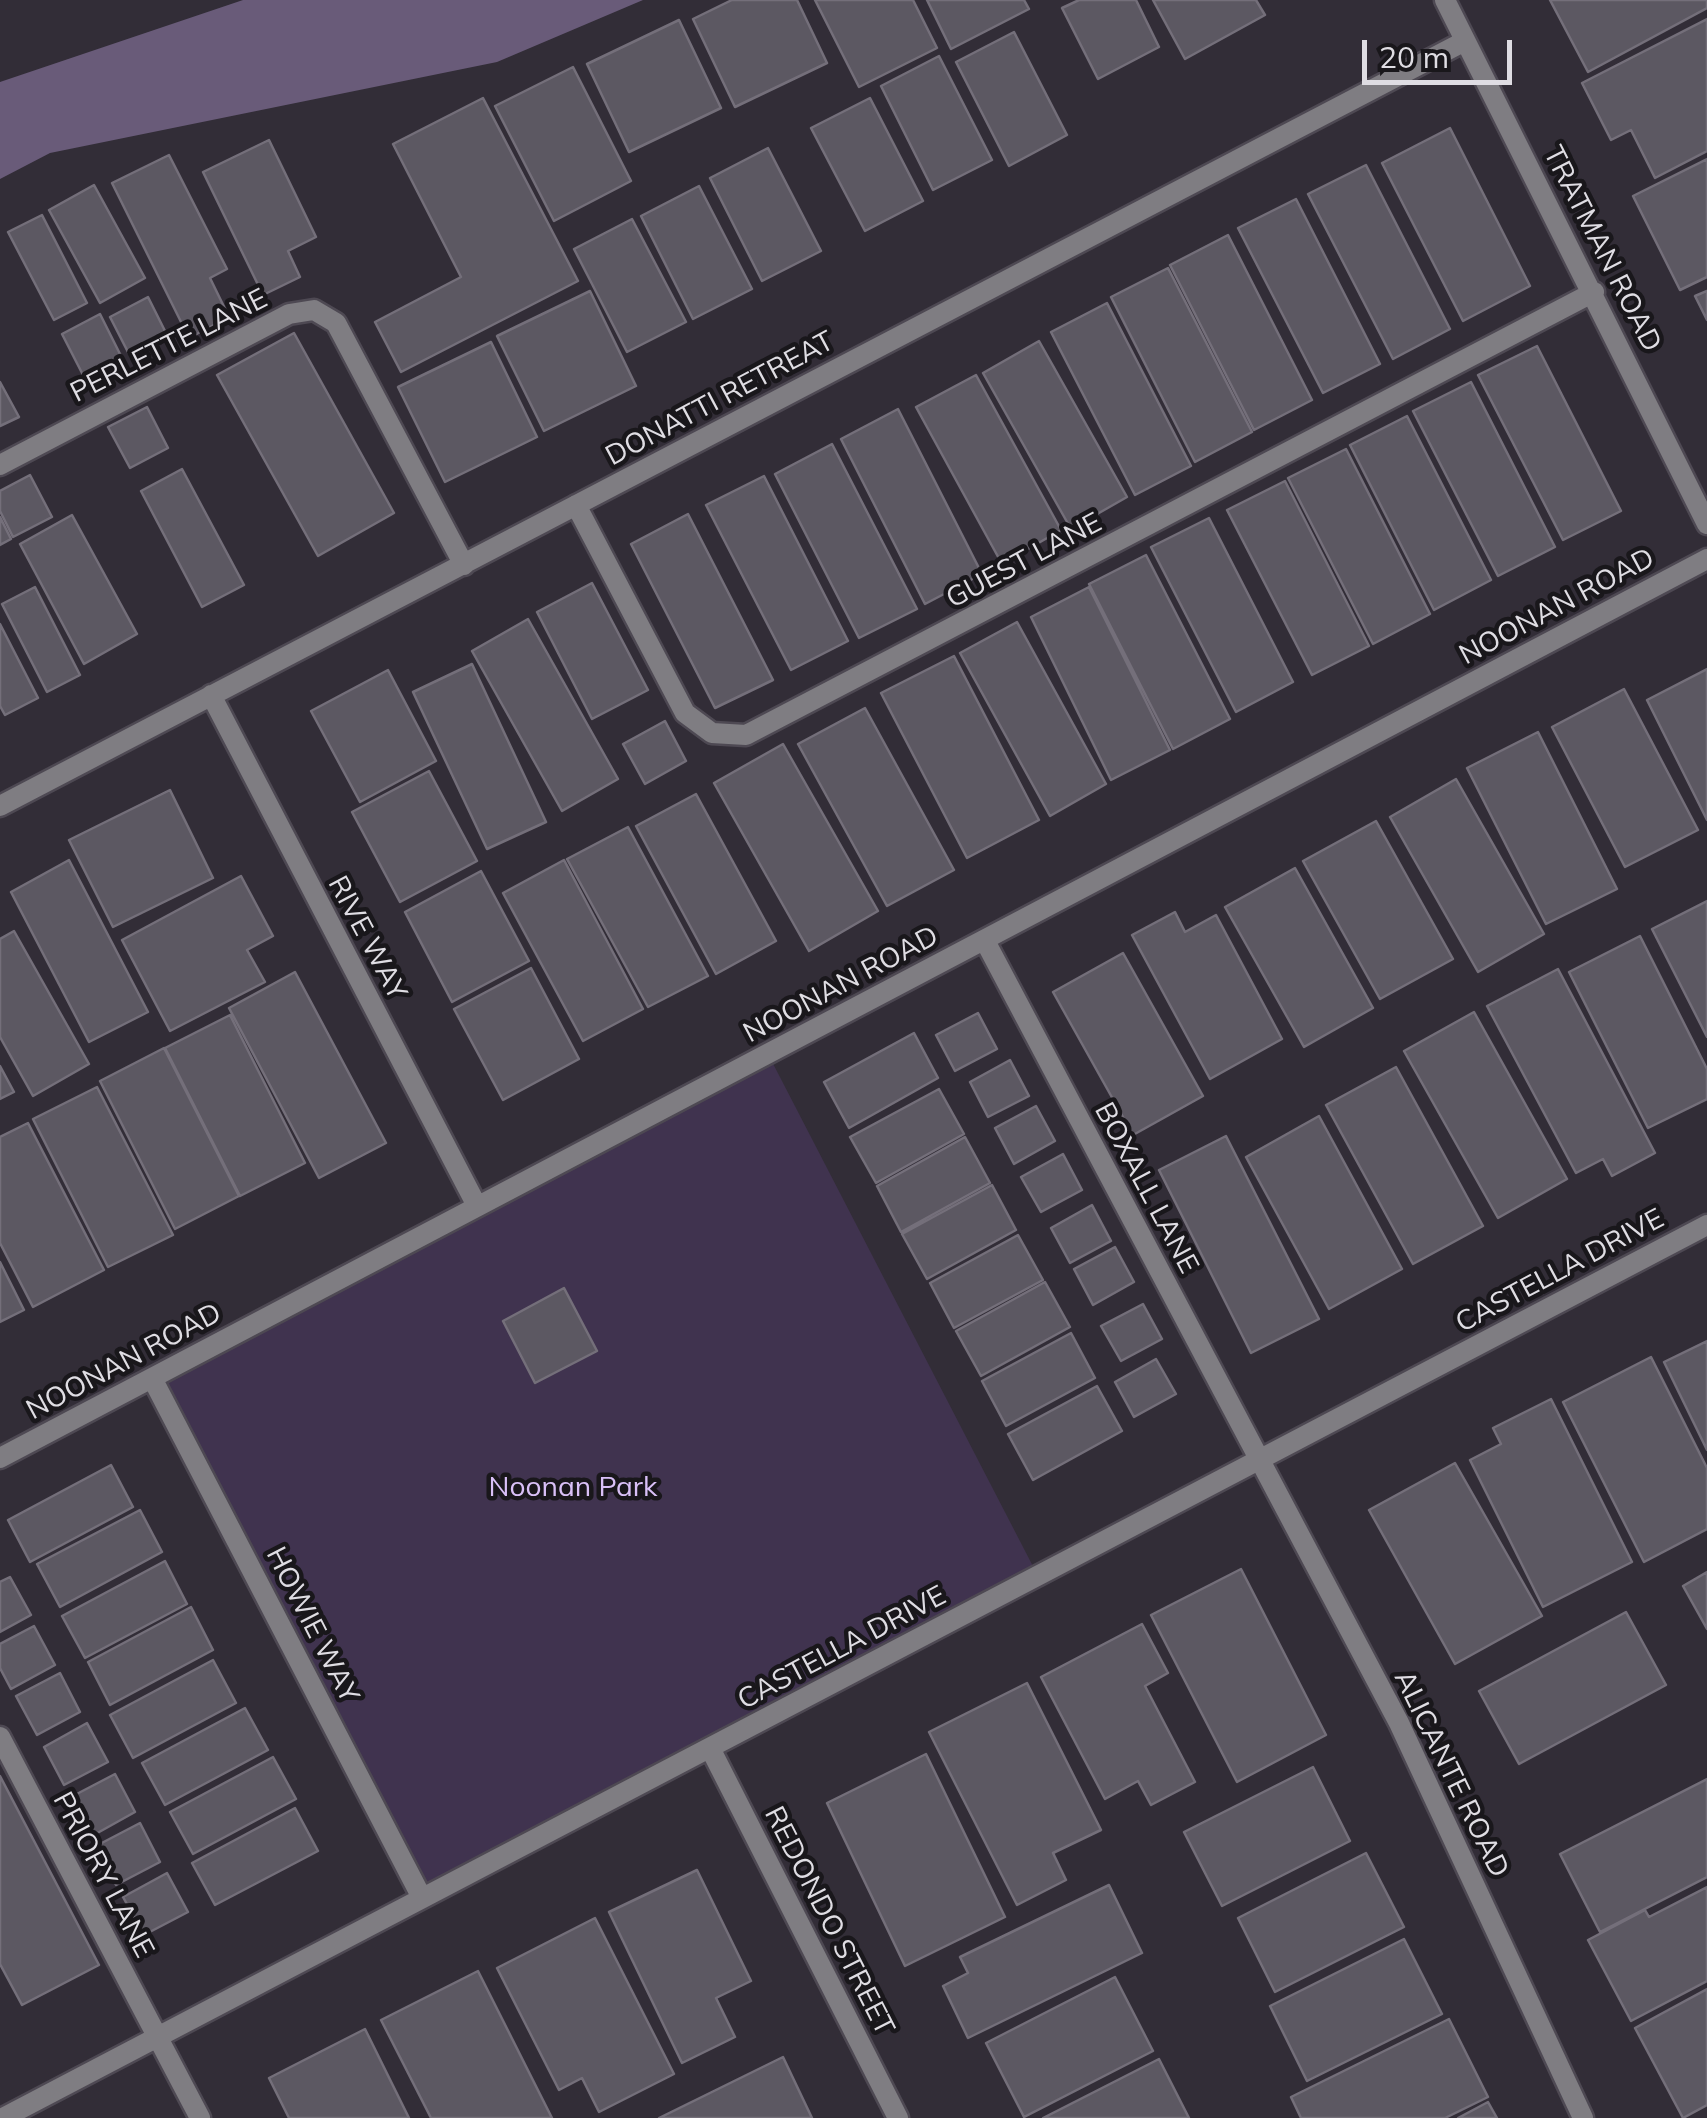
<!DOCTYPE html>
<html>
<head>
<meta charset="utf-8">
<style>
  body { margin:0 }
  #map { position:relative; width:1707px; height:2118px; overflow:hidden; background:#322d37; font-family:Mulish,sans-serif }
  canvas { display:block }
  .scale { position:absolute; left:1362px; top:40px; width:150px; height:45px; box-sizing:border-box; border:5px solid #dfdde3; border-top:0; padding-left:12px; font-size:30px; line-height:35px; white-space:nowrap; color:#dfdde3; -webkit-text-stroke:8px #19171b; paint-order:stroke }
</style>
</head>
<body>
<div id="map">
<canvas width="1707" height="2118"></canvas>
<div class="scale">20 m</div>
</div>
<script>
const c = document.querySelector('canvas').getContext('2d');
c.lineJoin = 'round';
function paint(path, color) { c.fillStyle = color; c.fill(path, 'evenodd'); }
function trace(path, color, width, dash) { c.strokeStyle = color; c.lineWidth = width; c.lineCap = dash ? 'butt' : 'round'; c.setLineDash(dash || []); c.stroke(path); }
function write(font, color, halo, rows, align = 'center') {
  c.font = font + ' Mulish,sans-serif'; c.lineWidth = 9; c.setLineDash([]); c.textBaseline = 'middle'; c.strokeStyle = halo; c.fillStyle = color; for (const [text, x, y, turn = 0] of rows) {
    c.save(); c.translate(x, y); c.rotate((+turn || 0) * Math.PI / 180); c.textAlign = isNaN(turn) ? turn : align; if (halo) c.strokeText(text, 0, 0); c.fillText(text, 0, 0); c.restore();
  }
}
paint(new Path2D(`
  M768,1054L1038,1576L422,1898L152,1378Z`), '#40334f');
paint(new Path2D(`
  M243,0H643L497,62L50,153L0,179V82Z`), '#695b79');
const building = new Path2D(`
  M732,0H797L827,63L735,107L693,19Z
  M815,0H913L937,48L859,87Z
  M927,0H1024L1029,9L951,49Z
  M1079,0H1136L1159,47L1098,79L1062,8Z
  M1153,0H1256L1265,15L1185,59Z
  M1550,0H1707V8L1588,72Z
  M1707,19V151L1655,178L1631,130L1611,140L1582,83Z
  M679,20L721,108L629,152L587,64Z
  M1014,32L1067,135L1009,166L956,62Z
  M939,56L992,160L933,190L881,86Z
  M573,67L631,181L554,221L495,106Z
  M483,98L578,281L401,372L375,322L461,277L393,144Z
  M870,98L923,201L865,231L811,128Z
  M1450,128L1530,286L1463,321L1382,163Z
  M269,140L316,237L288,251L300,277L263,295L203,172Z
  M768,148L821,251L762,281L710,178Z
  M169,155L227,269L210,278L229,317L189,338L112,183Z
  M1707,159V277L1680,290L1633,196Z
  M1366,165L1450,329L1393,359L1308,194Z
  M94,185L145,278L100,303L49,210Z
  M699,186L752,289L693,319L641,216Z
  M1296,199L1380,364L1323,393L1238,228Z
  M42,215L87,303L54,320L8,232Z
  M632,219L686,322L627,352L574,249Z
  M1228,235L1312,400L1254,430L1170,265Z
  M1168,268L1252,432L1195,462L1111,297Z
  M590,291L636,386L544,431L497,336Z
  M1707,291V320L1695,296Z
  M148,297L169,339L131,358L110,317Z
  M1107,303L1191,466L1135,495L1051,332Z
  M100,314L121,356L83,375L62,334Z
  M294,333L394,513L318,556L217,375Z
  M1039,341L1127,497L1071,529L983,373Z
  M491,342L537,437L445,482L398,387Z
  M1537,346L1621,511L1563,540L1478,375Z
  M976,375L1061,530L1002,564L916,407Z
  M0,382L19,417L0,426Z
  M1471,382L1555,547L1498,576L1413,411Z
  M147,407L168,448L130,468L108,427Z
  M898,409L982,574L925,604L841,439Z
  M1407,416L1491,580L1434,610L1350,445Z
  M832,444L917,609L859,638L775,474Z
  M1346,449L1430,614L1373,644L1288,478Z
  M182,469L244,585L202,607L141,491Z
  M30,475L52,517L13,537L0,511V491Z
  M764,476L848,641L791,670L706,505Z
  M1285,481L1369,646L1312,675L1227,510Z
  M688,514L773,680L715,708L631,544Z
  M72,515L137,634L84,664L20,544Z
  M0,517L11,539L0,545Z
  M1209,518L1293,682L1236,712L1151,547Z
  M1146,555L1230,719L1173,749L1089,584Z
  M592,583L648,690L592,719L537,612Z
  M35,587L80,675L47,692L2,604Z
  M1089,587L1170,750L1111,780L1031,617Z
  M528,619L618,779L562,811L472,651Z
  M1017,622L1106,784L1050,816L960,653Z
  M0,624L38,698L5,715L0,706Z
  M954,656L1039,820L967,858L881,693Z
  M472,664L546,822L487,849L413,692Z
  M1707,669V820L1647,700Z
  M388,670L436,761L360,802L311,711Z
  M1624,689L1698,830L1625,867L1552,727Z
  M865,708L954,870L887,906L798,744Z
  M665,721L686,761L645,784L623,744Z
  M1538,732L1617,889L1546,924L1467,768Z
  M783,744L878,911L809,951L714,783Z
  M429,771L477,861L400,902L352,812Z
  M1456,779L1544,934L1478,972L1390,817Z
  M170,790L213,878L113,927L69,840Z
  M696,794L776,941L716,974L636,826Z
  M1376,821L1453,959L1380,999L1303,861Z
  M628,827L708,976L648,1007L567,859Z
  M69,860L148,1012L89,1042L11,892Z
  M564,860L643,1009L583,1041L503,893Z
  M1295,868L1373,1008L1304,1047L1225,907Z
  M481,871L529,961L452,1002L405,912Z
  M241,876L273,936L247,950L265,982L170,1031L122,940Z
  M1707,901V1037L1652,929Z
  M1175,912L1185,932L1216,915L1282,1039L1210,1079L1132,935Z
  M14,931L89,1064L33,1096L0,1037V939Z
  M1640,936L1707,1069V1099L1648,1128L1569,972Z
  M1123,953L1203,1096L1133,1135L1053,992Z
  M531,968L579,1059L503,1100L454,1009Z
  M1558,969L1655,1153L1612,1176L1603,1159L1576,1173L1487,1006Z
  M295,972L386,1143L319,1178L229,1008Z
  M1474,1012L1567,1179L1498,1218L1404,1051Z
  M978,1013L997,1049L955,1071L936,1035Z
  M230,1015L305,1163L240,1196L165,1048Z
  M914,1033L938,1078L849,1128L824,1082Z
  M164,1048L239,1196L175,1229L100,1081Z
  M1010,1060L1029,1096L988,1117L970,1082Z
  M0,1066L14,1092L0,1099Z
  M1396,1067L1483,1226L1413,1264L1326,1105Z
  M97,1087L173,1235L108,1267L33,1119Z
  M939,1089L964,1134L876,1183L850,1137Z
  M1036,1106L1055,1141L1014,1164L995,1128Z
  M1319,1116L1402,1269L1329,1309L1246,1157Z
  M28,1123L104,1270L33,1307L0,1243V1137Z
  M1226,1136L1319,1319L1251,1353L1159,1170Z
  M965,1137L990,1183L901,1232L877,1186Z
  M1063,1154L1082,1190L1041,1212L1021,1177Z
  M992,1185L1016,1230L927,1279L902,1234Z
  M1092,1205L1111,1241L1070,1263L1051,1228Z
  M1018,1235L1043,1280L954,1328L930,1283Z
  M1115,1247L1134,1282L1093,1305L1074,1269Z
  M0,1262L24,1310L0,1322Z
  M1045,1282L1070,1327L981,1376L956,1331Z
  M564,1288L597,1351L535,1383L503,1321Z
  M1143,1304L1162,1339L1121,1361L1101,1326Z
  M1071,1333L1095,1378L1006,1426L982,1381Z
  M1707,1341V1450L1664,1362Z
  M1651,1357L1707,1468V1529L1644,1562L1563,1402Z
  M1156,1359L1176,1394L1134,1417L1115,1382Z
  M1097,1386L1122,1431L1033,1480L1008,1434Z
  M1551,1399L1632,1562L1543,1607L1470,1460L1501,1444L1493,1428Z
  M1455,1463L1542,1616L1455,1664L1369,1510Z
  M111,1465L133,1507L30,1562L8,1520Z
  M140,1510L162,1552L60,1607L37,1564Z
  M165,1561L187,1604L85,1658L62,1616Z
  M1241,1569L1326,1735L1237,1782L1151,1615Z
  M1707,1572V1629L1683,1586Z
  M10,1577L31,1615L0,1632V1582Z
  M191,1607L213,1650L110,1705L88,1662Z
  M1626,1612L1666,1685L1519,1764L1479,1691Z
  M1142,1624L1168,1673L1145,1686L1195,1782L1151,1805L1138,1781L1105,1799L1041,1677Z
  M34,1626L55,1665L11,1689L0,1668V1644Z
  M213,1660L236,1703L133,1758L110,1715Z
  M60,1673L80,1712L37,1735L16,1696Z
  M1027,1683L1101,1830L1053,1853L1066,1880L1017,1905L929,1732Z
  M245,1708L268,1750L165,1805L142,1763Z
  M87,1723L108,1762L64,1785L44,1747Z
  M926,1754L1005,1917L905,1966L827,1803Z
  M273,1757L296,1799L193,1854L170,1812Z
  M1313,1767L1350,1841L1222,1906L1184,1832Z
  M115,1774L135,1812L92,1836L71,1797Z
  M0,1776L99,1965L22,2005L0,1964Z
  M1707,1779V1877L1600,1932L1560,1854Z
  M295,1808L318,1851L215,1905L192,1863Z
  M140,1823L160,1862L116,1885L96,1846Z
  M1366,1853L1404,1927L1275,1992L1238,1918Z
  M697,1870L751,1981L716,1998L735,2037L682,2063L609,1912Z
  M167,1873L188,1912L144,1935L123,1897Z
  M1109,1885L1142,1953L968,2038L943,1986L968,1973L960,1957Z
  M1707,1887V1981L1631,2021L1588,1940L1645,1910L1649,1917Z
  M595,1918L674,2074L599,2112L582,2078L559,2090L497,1968Z
  M1404,1939L1442,2014L1307,2081L1270,2006Z
  M478,1971L552,2118H431L381,2020Z
  M1115,1977L1153,2051L1024,2117L986,2043Z
  M1707,1989V2105L1683,2118L1635,2028Z
  M1449,2019L1488,2097L1445,2118H1301L1291,2097Z
  M365,2029L409,2118H289L269,2078Z
  M783,2057L812,2118H659Z
  M1159,2059L1189,2118H1043Z
  M1488,2102L1497,2118H1458Z`);
paint(building, '#5c5862');
trace(building, '#746f7a', 2.5);
const street = new Path2D(`
  M1445,0L1707,524
  M0,465L289,314L314,310L336,323L464,565
  M576,505L685,713L712,733L746,735L1594,292
  M211,695L477,1206
  M0,806L1465,41
  M985,941L1399,1723L1583,2118
  M152,1378L422,1898
  M0,1458L1707,559
  M0,1737L200,2118
  M710,1748L898,2118
  M3,2118L1707,1225`);
trace(street, '#4e4953', 25);
trace(street, '#7f7d82', 20);
write('28px', '#dfdde3', '#19171b', [
  ["TRATMAN ROAD",1602,249,63],
  ["PERLETTE LANE",169,346,-27],
  ["DONATTI RETREAT",720,399,-28],
  ["GUEST LANE",1024,561,-28],
  ["NOONAN ROAD",1557,607,-28],
  ["RIVE WAY",367,938,62],
  ["NOONAN ROAD",841,985,-28],
  ["BOXALL LANE",1146,1188,62],
  ["CASTELLA DRIVE",1560,1271,-28],
  ["NOONAN ROAD",124,1362,-28],
  ["HOWIE WAY",312,1625,63],
  ["CASTELLA DRIVE",842,1648,-28],
  ["ALICANTE ROAD",1451,1774,64],
  ["PRIORY LANE",103,1875,62],
  ["REDONDO STREET",829,1921,63]
]);
write('28px', '#d9c0f7', '#19171b', [
  ["Noonan Park",573,1488]
]);
</script>
</body>
</html>
